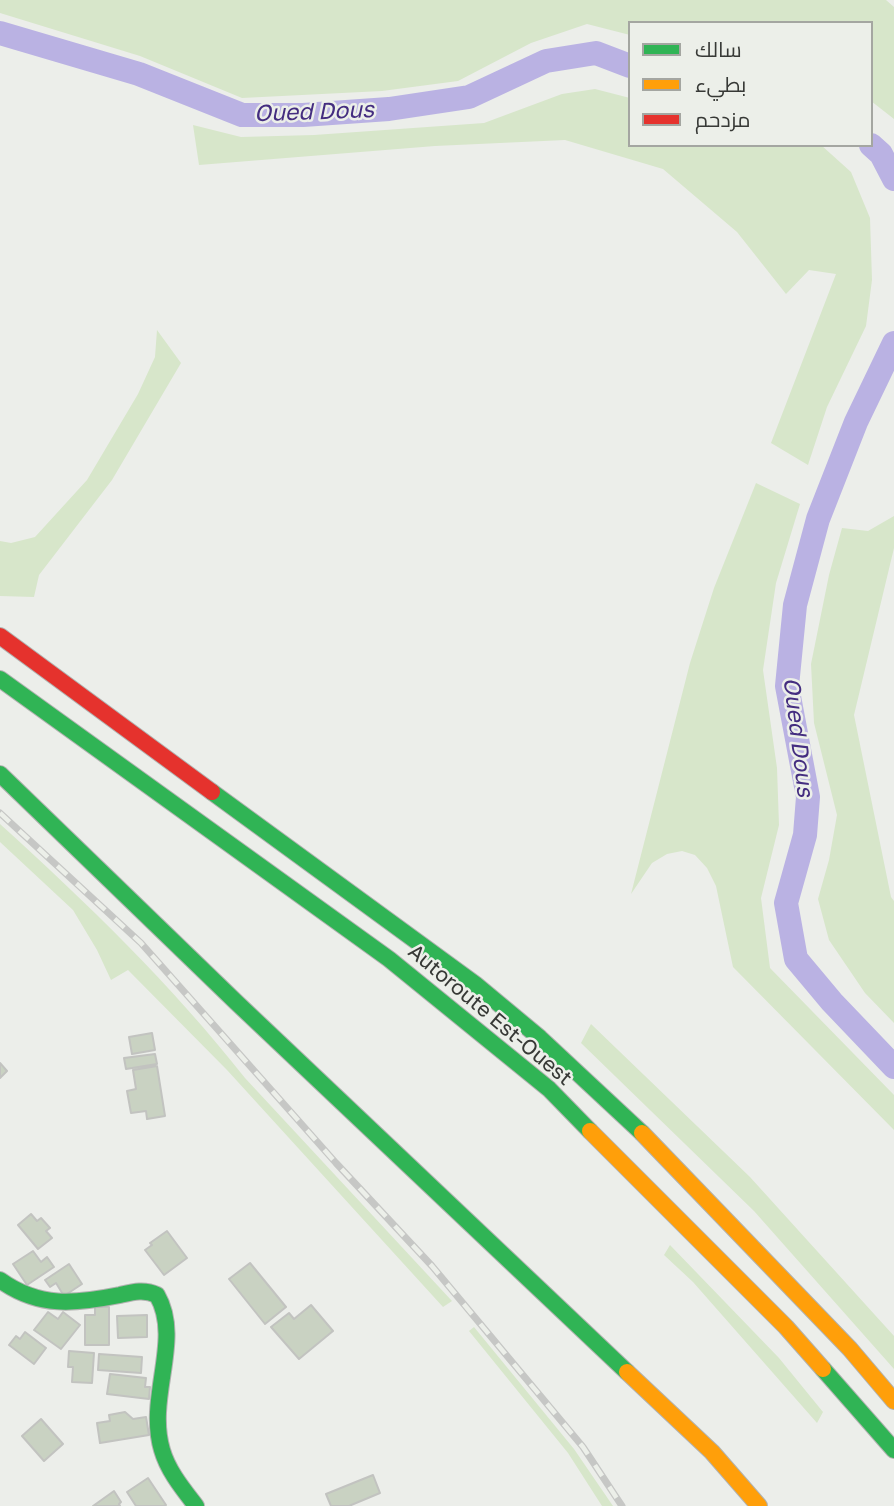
<!DOCTYPE html>
<html>
<head>
<meta charset="utf-8">
<style>
  body { margin:0 }
  #map { position:relative; width:894px; height:1506px; overflow:hidden; background:#eceeea; font-family:"Golos Text",Cairo,sans-serif }
  canvas { display:block }
  .legend { position:absolute; left:628px; top:21px; width:245px; height:126px; box-sizing:border-box; background:#ecefe9; border:2px solid #a4a6a1; margin:0; padding:9px 12px; list-style:none; font-size:21px; color:#373936 }
  .legend li { display:flex; align-items:center; gap:14px; height:35px }
  .legend b { width:35px; border:2px solid #a4a6a1 }
</style>
</head>
<body>
<div id="map">
<canvas width="894" height="1506"></canvas>
<ul class="legend">
<li><b style="height:9px;background:#30b455"></b>سالك</li>
<li><b style="height:9px;background:#ff9f0a"></b>بطيء</li>
<li><b style="height:9px;background:#e5322d"></b>مزدحم</li>
</ul>
</div>
<script>
const c = document.querySelector('canvas').getContext('2d');
c.lineJoin = 'round';
function paint(path, color) { c.fillStyle = color; c.fill(path, 'evenodd'); }
function trace(path, color, width, dash) { c.strokeStyle = color; c.lineWidth = width; c.lineCap = dash ? 'butt' : 'round'; c.setLineDash(dash || []); c.stroke(path); }
function write(font, color, halo, rows, align = 'center') {
  c.font = font + ' "Golos Text",sans-serif'; c.lineWidth = 5; c.setLineDash([]); c.textBaseline = 'middle'; c.strokeStyle = halo; c.fillStyle = color; for (const [text, x, y, turn = 0] of rows) {
    c.save(); c.translate(x, y); c.rotate((+turn || 0) * Math.PI / 180); c.textAlign = isNaN(turn) ? turn : align; if (halo) c.strokeText(text, 0, 0); c.fillText(text, 0, 0); c.restore();
  }
}
paint(new Path2D(`
  M0,0H886L894,7V119L871,101V23H630V35L587,24L531,43L458,81L382,91L242,98L140,56L0,13Z
  M595,89L630,98V145H821L851,172L870,218L872,280L866,326L827,407L808,465L771,443L836,274L809,270L786,294L737,232L663,169L565,140L435,146L199,165L193,125L241,137L314,135L484,123L562,94Z
  M157,330L181,363L112,480L39,575L34,597L0,596V541L11,543L35,537L87,480L138,394L155,357Z
  M756,483L800,504L776,583L763,670L777,768L779,825L761,898L770,968L894,1095V1130L733,967L716,886L707,868L695,855L682,851L667,854L652,863L631,894L690,663L714,588Z
  M894,516V548L854,715L891,897L894,901V1023L865,993L829,940L818,899L829,860L837,815L814,723L811,664L829,575L842,528L868,531Z
  M0,824C87,903 172,985 245,1078L452,1301L443,1307L227,1070L128,970L111,980L97,950L73,910L0,842Z
  M591,1024L750,1177L894,1336V1369L754,1211L581,1043Z
  M670,1245L779,1358L823,1412L817,1423L693,1282L664,1255Z
  M474,1327L574,1449L613,1506H602L568,1453L469,1331Z`), '#d7e6ca');
trace(new Path2D(`
  M0,33L139,74L242,115H303L389,109L469,97L546,61L596,53L630,66
  M871,145L881,154L894,179
  M894,343L856,422L818,519L795,605L787,686L808,797L805,835L786,903L796,959L832,1002L894,1067`), '#bab2e3', 24);
const building = new Path2D(`
  M152,1033L155,1050L132,1054L129,1037Z
  M155,1054L157,1064L126,1069L124,1058Z
  M0,1063L7,1071L0,1078Z
  M157,1066L165,1116L147,1119L146,1111L131,1113L127,1091L136,1089L133,1070Z
  M31,1214L37,1221L41,1218L50,1228L46,1231L52,1238L38,1249L18,1225Z
  M167,1231L187,1258L164,1275L145,1250L152,1245L150,1243Z
  M33,1251L41,1262L47,1257L54,1267L27,1285L13,1264Z
  M250,1263L286,1307L265,1324L229,1279Z
  M69,1264L82,1284L64,1296L56,1283L50,1287L45,1280Z
  M311,1305L333,1331L299,1359L271,1327L289,1313L294,1319Z
  M95,1307H109V1345H85V1315H95Z
  M48,1312L58,1319L63,1312L80,1325L61,1349L34,1330Z
  M147,1315V1337L118,1338L117,1316Z
  M25,1332L46,1348L34,1364L9,1345L16,1336L20,1339Z
  M69,1351L94,1353L92,1383L72,1382L73,1367H68Z
  M99,1354L142,1357L141,1373L98,1370Z
  M110,1374L146,1378L145,1387H150L149,1399L107,1394Z
  M125,1412L133,1419L146,1417L149,1435L100,1443L97,1423L110,1421L109,1415Z
  M41,1419L63,1444L44,1461L22,1436Z
  M373,1475L380,1493L349,1506H331L326,1494Z
  M148,1478L166,1505L164,1506H136L127,1492Z
  M114,1491L121,1502L119,1504L120,1506H93Z`);
paint(building, '#c9d2c2');
trace(building, '#c2c3c0', 2);
const fast = new Path2D(`
  M0,679L389,959L549,1089L590,1131
  M0,774L236,1002L627,1372
  M212,792L475,984L540,1038L642,1133
  M0,1280C39,1308 75,1304 120,1295C133,1292 144,1289 157,1295C183,1340 146,1397 162,1450C168,1471 183,1489 196,1506
  M823,1369L894,1450`);
const slow = new Path2D(`
  M590,1131L786,1327L823,1369
  M642,1133L850,1349L894,1401
  M627,1372L712,1452L759,1506`);
const jam = new Path2D(`
  M0,636L212,792`);
trace(fast, '#b1b2b0', 18);
trace(slow, '#b1b2b0', 18);
trace(jam, '#b1b2b0', 18);
trace(fast, '#30b455', 16);
trace(slow, '#ff9f0a', 16);
trace(jam, '#e5322d', 16);
const rail = new Path2D(`
  M0,813L141,943L336,1163L432,1266L583,1447L622,1506`);
trace(rail, '#c6c7c5', 7);
trace(rail, '#ecefe9', 4.5, [13]);
write('21px', '#373936', '#ecefe9', [
  ["Autoroute Est-Ouest",490,1015,40]
]);
write('italic 23px', '#442d80', '#ecefe9', [
  ["Oued Dous",314,112,-2],
  ["Oued Dous",798,737,83]
]);
</script>
</body>
</html>
